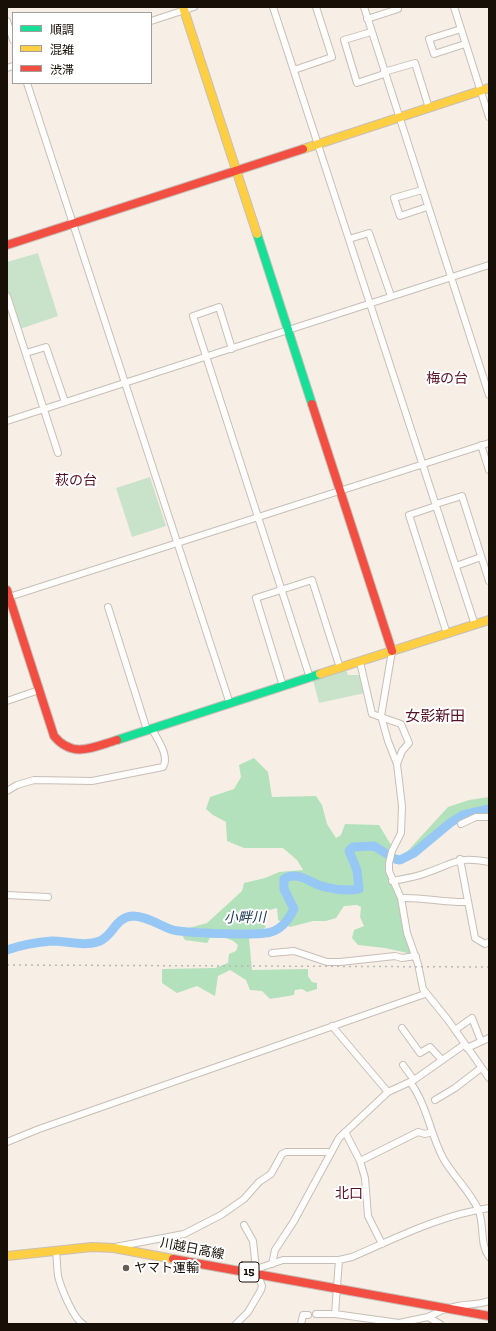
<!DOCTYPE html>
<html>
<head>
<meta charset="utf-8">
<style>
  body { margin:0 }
  #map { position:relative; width:496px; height:1331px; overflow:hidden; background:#f7efe6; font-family:"Zilla Slab","Noto Sans JP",serif }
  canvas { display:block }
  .frame { position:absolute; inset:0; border:8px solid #180f07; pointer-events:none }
  .legend { position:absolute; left:12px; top:12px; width:140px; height:72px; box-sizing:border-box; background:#fff; border:1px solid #a39f9c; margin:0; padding:5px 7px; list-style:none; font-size:12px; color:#180f07 }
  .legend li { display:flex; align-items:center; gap:8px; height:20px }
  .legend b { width:20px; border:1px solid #a39f9c }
</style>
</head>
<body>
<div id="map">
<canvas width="496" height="1331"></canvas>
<div class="frame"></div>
<ul class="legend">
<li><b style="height:5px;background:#16e098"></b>順調</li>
<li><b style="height:5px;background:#ffcf43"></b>混雑</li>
<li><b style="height:5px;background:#f24e42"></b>渋滞</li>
</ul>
</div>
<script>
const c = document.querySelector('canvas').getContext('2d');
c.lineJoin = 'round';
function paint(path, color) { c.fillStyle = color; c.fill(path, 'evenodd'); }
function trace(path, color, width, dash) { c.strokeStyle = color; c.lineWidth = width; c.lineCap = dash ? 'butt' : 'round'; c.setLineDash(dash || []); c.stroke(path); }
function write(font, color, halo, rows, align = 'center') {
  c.font = font + ' "Zilla Slab","Noto Sans JP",serif'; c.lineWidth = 4; c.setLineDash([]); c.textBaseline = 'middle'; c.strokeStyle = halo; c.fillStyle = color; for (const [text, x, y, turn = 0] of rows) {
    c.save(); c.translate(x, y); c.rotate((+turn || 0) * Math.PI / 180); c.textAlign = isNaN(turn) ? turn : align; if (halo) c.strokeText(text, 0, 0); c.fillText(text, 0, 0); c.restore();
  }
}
paint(new Path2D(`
  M38,253L58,316L20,329L7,290V262Z
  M150,477L166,526L132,537L116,488Z
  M346,670L348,675H360L365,693L319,703L313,680Z`), '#c9e3ca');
paint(new Path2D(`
  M254,758L268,772L272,797L316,796L322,805L327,824L336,838L341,835L345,824L379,825L391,845L385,866L390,883L400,900L412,954L385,948L358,945L352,938L354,930L364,926L360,917L361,907L357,905L344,906L336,918L326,921H313L290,927L278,920L277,908L254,914L266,927L249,938L252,970L308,969V976L312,982L317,983V989L307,992L302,989L295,990L294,995L270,999L262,991L250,990L246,980L230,970L218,976L215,996L197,986L177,993L162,983V969L215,968L228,963L229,954L236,951L238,945C230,937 221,937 210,938L207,943L185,940L182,935L185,929L207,923L242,891L244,883L265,878L279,872L303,870L297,860L283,848H244L227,841L226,822L213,815L206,809L210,797L234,789L241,777L239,765Z
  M489,797V814C453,815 433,839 404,855L448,807L469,800Z`), '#b3e1bc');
trace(new Path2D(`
  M7,950C21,945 37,942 52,941C67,941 85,947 100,941C114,935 115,917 133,916C147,916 160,926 173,930C185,933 260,936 271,932C282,929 289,919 294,909L284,889V879C298,870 311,884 325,887C337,890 347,891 359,889L357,870L349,851L353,847L374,846L395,859L400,860L414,853L450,823L463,815L489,809`), '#97c7f4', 9);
const street = new Path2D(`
  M273,7L475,625
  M364,7L489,395
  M454,7L489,117
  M367,19L398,9V7
  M7,21L13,40
  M151,21L194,7
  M461,29L429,39L434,54L465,44
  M371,32L344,40L357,83L384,74
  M7,68L13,66
  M294,70L332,57L316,7
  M384,72L415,63L429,108
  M27,83L230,704
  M422,190L394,198L400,216L427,207
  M349,239L369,233L391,296
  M7,296L58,453
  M232,349L219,307L193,316L310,678
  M26,353L46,347L65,402
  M7,421L489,265
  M481,445L489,470
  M436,504L462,496L489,581
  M436,506L409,515L447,634
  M456,566L481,557
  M9,597L489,443
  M108,607L147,730
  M392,651L381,716L388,741L397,764L402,806L401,833L392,851L389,863V871L401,898L407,933L418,964L423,989L448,1020L489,1078
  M360,662L372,714L401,724L409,743L402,751L397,764
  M283,686L256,598L312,580L340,668
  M7,701L39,690
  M7,791L17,785L34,780L92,781L163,767C170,756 157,739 152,729
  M461,824L476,817H489
  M460,859L475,938L485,944L489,942
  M392,881C404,879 416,877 426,873C456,863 455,856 489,862
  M7,895L48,897
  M401,898C424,897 445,903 468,902
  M272,953L294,951L327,962H340L395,956L402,958L416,956
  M402,1028L420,1053L430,1047L442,1060
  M455,1030L472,1018L481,1041
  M467,1048L489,1038
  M403,1065L414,1080L465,1044
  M410,1082C427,1105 430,1133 443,1158C453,1176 469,1190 478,1209C485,1224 479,1243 489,1257
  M388,1092L412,1081
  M435,1100L455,1088L481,1068
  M345,1132L360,1161L365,1178L368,1216L382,1244
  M7,1142L39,1129L425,994
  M360,1161L418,1132L425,1134L432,1132
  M244,1225L253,1241L256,1269
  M115,1247L184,1234L221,1215L244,1199L259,1182L271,1174L282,1154L286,1152H331
  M56,1251C57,1259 57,1268 58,1276C61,1288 73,1318 83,1324
  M272,1264L275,1250L294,1221L339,1138L388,1092L332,1026
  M450,1308C463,1303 476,1306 489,1301
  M316,1314H335L399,1323L428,1317L447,1308
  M335,1314L339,1260
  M428,1317L440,1324
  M236,1324L248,1312L261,1290L262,1286L256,1269L283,1260H339L352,1257C396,1238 441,1215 489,1208
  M301,1324L303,1315H308`);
const fast = new Path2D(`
  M257,234L312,404
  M117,740L320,674`);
const slow = new Path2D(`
  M183,7L257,234
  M303,149L489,88
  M320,674L489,620
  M7,1256L92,1247L114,1248L173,1259`);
const jam = new Path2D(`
  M7,245L303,149
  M312,404L392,651
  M7,590L54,736C73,759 93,747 117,740
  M173,1259L489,1316`);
trace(street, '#c7bfb7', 8);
trace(fast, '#c7bfb7', 10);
trace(slow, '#c7bfb7', 10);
trace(jam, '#c7bfb7', 10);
trace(street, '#fefdfb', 6);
trace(fast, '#16e098', 8);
trace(slow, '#ffcf43', 8);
trace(jam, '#f24e42', 8);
trace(new Path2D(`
  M7,965L489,967`), '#b9b7b4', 1.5, [2, 4]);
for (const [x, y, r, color] of [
  [126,1268,4,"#665d55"]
]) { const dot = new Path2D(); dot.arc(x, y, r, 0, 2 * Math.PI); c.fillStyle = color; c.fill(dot); trace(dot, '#fff', 1.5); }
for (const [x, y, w] of [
  [249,1272,20]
]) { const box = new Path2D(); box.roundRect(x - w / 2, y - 10, w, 20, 3); c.fillStyle = '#fff'; c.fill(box); trace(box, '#180f07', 1); }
write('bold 12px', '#180f07', null, [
  ["15",249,1272]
]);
write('13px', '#180f07', '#fff', [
  ["川越日高線",192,1249,11]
]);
write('13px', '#180f07', '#fff', [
  ["ヤマト運輸",134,1268]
], 'left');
write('14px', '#561226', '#fff', [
  ["梅の台",447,379],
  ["萩の台",76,481],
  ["北口",349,1194]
]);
write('italic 14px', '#15334e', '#fff', [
  ["小畔川",245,918,-1]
]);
write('15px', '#561226', '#fff', [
  ["女影新田",435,717]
]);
</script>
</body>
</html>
